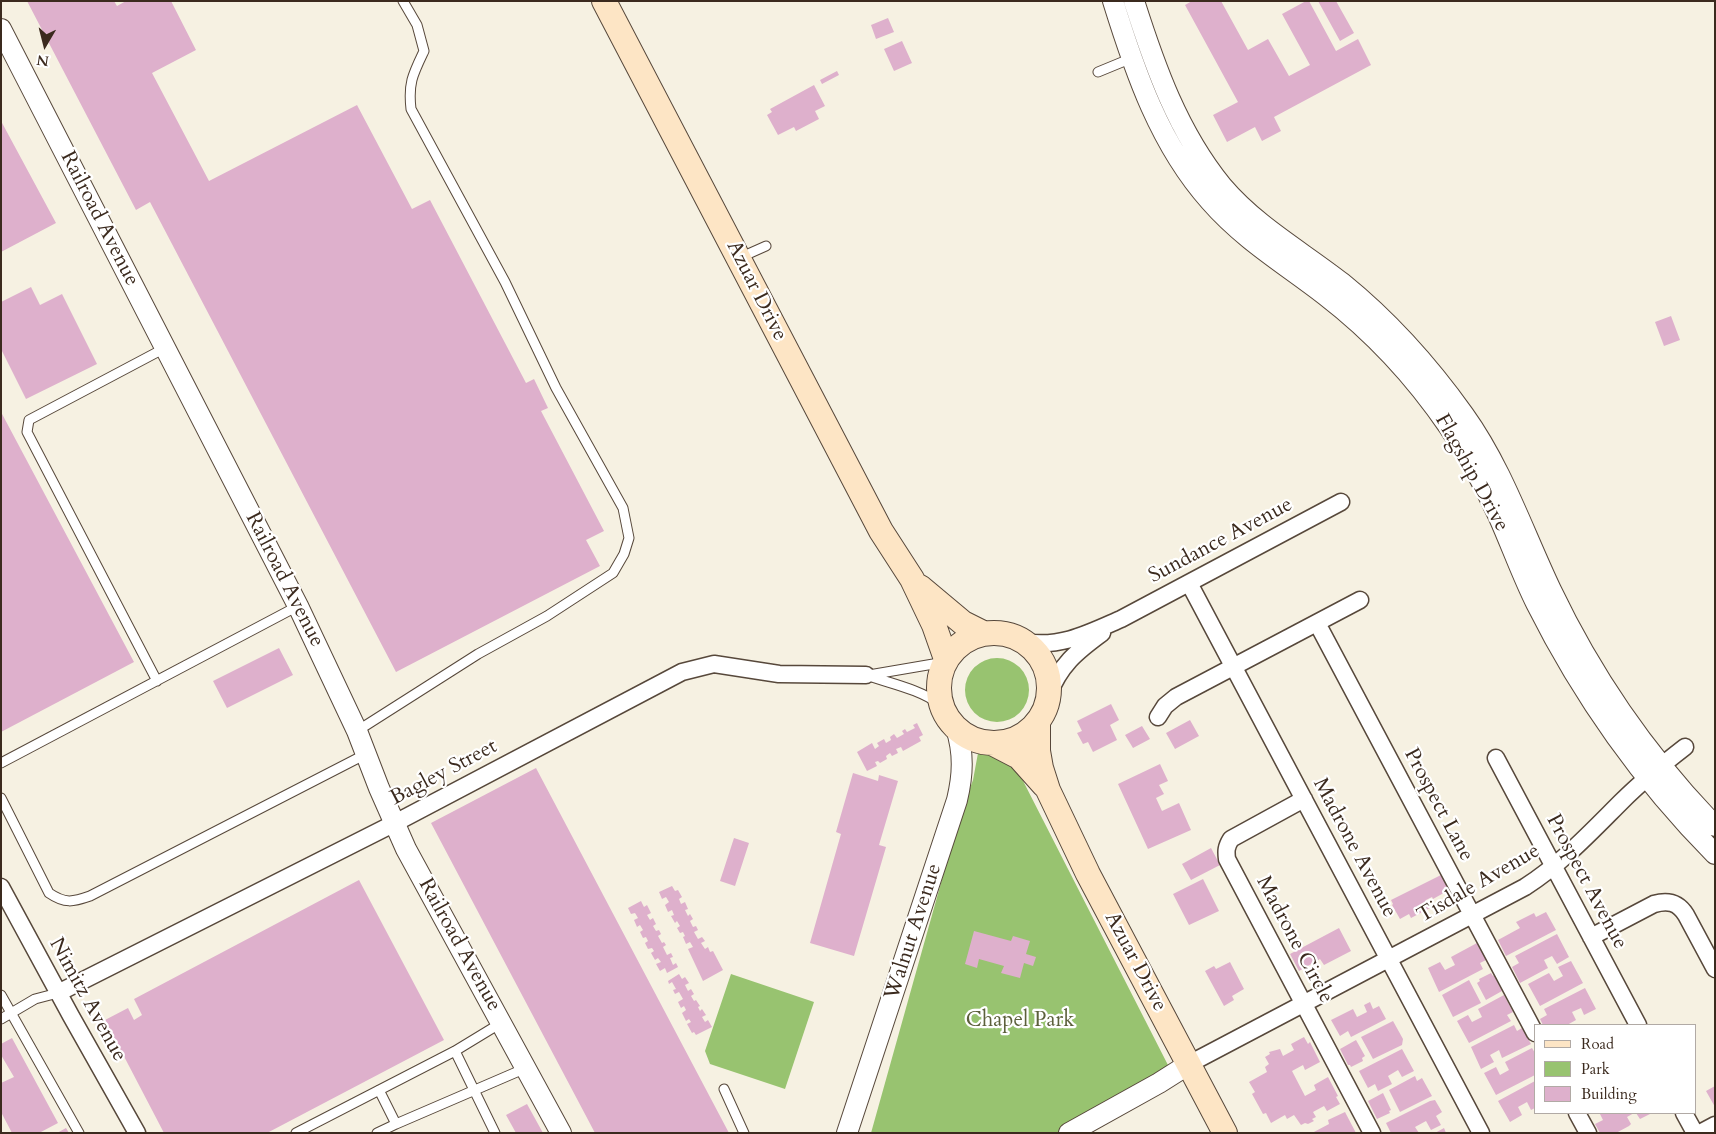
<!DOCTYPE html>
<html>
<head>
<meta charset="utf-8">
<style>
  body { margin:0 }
  #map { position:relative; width:1716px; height:1134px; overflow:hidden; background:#f6f1e2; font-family:Cardo,serif }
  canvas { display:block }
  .frame { position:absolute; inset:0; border:2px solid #3b2a1e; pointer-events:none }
  .legend { position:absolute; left:1534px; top:1024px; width:162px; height:90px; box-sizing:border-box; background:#fff; border:1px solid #b1aaa5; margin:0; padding:6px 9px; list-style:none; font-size:15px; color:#3b2a1e }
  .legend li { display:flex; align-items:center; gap:10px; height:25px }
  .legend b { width:25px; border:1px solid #b1aaa5 }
  .north { position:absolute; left:20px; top:20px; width:50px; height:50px; -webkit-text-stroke:4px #fff; paint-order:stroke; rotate:188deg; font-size:14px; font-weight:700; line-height:20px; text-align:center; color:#3b2a1e }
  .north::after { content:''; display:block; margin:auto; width:18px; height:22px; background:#3b2a1e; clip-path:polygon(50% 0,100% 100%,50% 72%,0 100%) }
</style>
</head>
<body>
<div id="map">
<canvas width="1716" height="1134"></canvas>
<div class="frame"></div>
<ul class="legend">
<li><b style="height:6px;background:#fde5c5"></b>Road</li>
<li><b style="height:14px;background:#98c370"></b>Park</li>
<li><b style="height:14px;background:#deb0cc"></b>Building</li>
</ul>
<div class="north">N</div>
</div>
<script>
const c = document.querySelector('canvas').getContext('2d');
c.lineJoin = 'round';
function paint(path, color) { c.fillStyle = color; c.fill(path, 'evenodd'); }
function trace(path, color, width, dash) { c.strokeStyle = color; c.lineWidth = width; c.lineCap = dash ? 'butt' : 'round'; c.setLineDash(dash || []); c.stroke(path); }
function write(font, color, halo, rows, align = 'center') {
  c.font = font + ' Cardo,serif'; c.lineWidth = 4.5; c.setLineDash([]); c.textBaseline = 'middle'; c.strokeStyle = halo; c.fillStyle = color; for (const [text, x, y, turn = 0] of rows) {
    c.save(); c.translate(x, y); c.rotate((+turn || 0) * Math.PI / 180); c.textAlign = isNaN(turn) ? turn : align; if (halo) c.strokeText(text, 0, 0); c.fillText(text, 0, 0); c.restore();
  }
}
paint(new Path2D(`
  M965 690a32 32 0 1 1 64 0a32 32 0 1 1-64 0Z
  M978,753L998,755L1017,769L1171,1071L1096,1114L1058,1133H871L960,815L973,780Z
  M731,974L814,1002L785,1089L710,1064L705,1051Z`), '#98c370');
paint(new Path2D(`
  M27,1H114L117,6L126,1H171L196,50L152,73L209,181L357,105L412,209L430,200L526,383L534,379L548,408L541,411L604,531L586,540L600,566L396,672L150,202L136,210Z
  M1192,1H1221L1248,50L1268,39L1289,76L1310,65L1282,14L1306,1H1309L1336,51L1358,39L1371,65L1274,117L1281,131L1262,141L1255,127L1227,142L1213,115L1238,102L1185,5Z
  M1318,1H1336L1354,33L1340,41Z
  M888,18L894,32L876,39L871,25Z
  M902,41L912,63L894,71L884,49Z
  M837,71L839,75L822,84L820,80Z
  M814,85L825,106L815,111L819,119L796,131L794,127L778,135L767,115L772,112L770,109Z
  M1,121L56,223L1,252Z
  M31,287L40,305L62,294L97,364L26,399L1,349V302Z
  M1671,316L1680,340L1664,346L1655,322Z
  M1,412L134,662L1,732Z
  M279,648L293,675L227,708L213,681Z
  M1111,704L1119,720L1110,725L1117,740L1093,752L1088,742L1083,744L1077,733L1082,731L1077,721Z
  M1190,720L1199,736L1175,749L1166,733Z
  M917,723L923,735L919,737L921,741L903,751L901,747L896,749L898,753L892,756L890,753L886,756L887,759L880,763L878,761L875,762L877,766L867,771L857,752L872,743L875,749L879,746L877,743L884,739L886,743L891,740L890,737L894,734L897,738L904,734L902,731L905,729L907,732L915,728L913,725Z
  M1142,726L1150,739L1133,748L1125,735Z
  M1160,764L1168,781L1159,785L1164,794L1156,798L1162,811L1179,803L1191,830L1148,849L1118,784Z
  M536,768L729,1133H595L431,823Z
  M853,773L878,781L879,775L898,781L879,845L886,847L854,956L810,943L841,834L836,832Z
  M734,838L749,843L735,886L720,881Z
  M1211,848L1220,865L1191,880L1182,864Z
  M1441,875L1449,890L1433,899L1432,897L1426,900L1430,908L1411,918L1409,914L1400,919L1392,905L1393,904L1391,900Z
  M1203,879L1219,911L1189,925L1173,894Z
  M359,880L444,1040L267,1133H164L105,1020L128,1008L134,1020L142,1015L134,999Z
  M672,886L675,891L678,890L682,897L679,899L681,904L685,902L688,909L685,910L688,916L690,914L693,919L690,921L693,927L696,926L698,930L694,932L698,939L702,937L705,941L701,943L705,949L708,947L710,952L713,951L723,970L703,981L688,949L693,947L690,942L686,944L683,937L685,936L683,932L680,933L677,928L680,926L677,921L675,923L671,916L674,915L672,910L668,912L665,905L669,902L666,897L662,899L659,892Z
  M641,901L644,907L647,905L651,913L647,915L650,920L653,918L656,924L653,926L656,931L659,930L661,934L658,936L662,943L664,942L666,945L663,947L667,955L671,953L673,957L670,958L673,965L676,963L678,967L667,973L665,968L660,971L656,964L661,962L658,958L655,960L651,953L654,951L652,948L648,949L645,943L648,941L646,937L643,938L640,932L643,930L640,925L637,927L634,920L638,918L635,913L631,914L628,908Z
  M1546,912L1556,930L1506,956L1498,940L1520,928L1516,922L1534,913L1536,917Z
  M1339,928L1351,951L1324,965L1320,959L1299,971L1290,954Z
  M974,931L1011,941L1013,936L1030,941L1026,954L1036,957L1033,966L1024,963L1020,978L1001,973L1004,966L979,959L977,968L965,964Z
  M1557,934L1569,957L1557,964L1552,956L1544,960L1548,968L1520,983L1512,967L1519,963L1515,956Z
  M1477,943L1486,960L1480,963L1483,969L1439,992L1428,968L1440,962L1445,970L1455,965L1451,957Z
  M1571,961L1583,983L1540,1006L1528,984L1549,973L1554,981L1563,976L1558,967Z
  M1230,962L1244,989L1232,996L1234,1000L1224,1006L1205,971L1214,966L1216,969Z
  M1491,973L1493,976L1494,975L1502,991L1486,1000L1477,983L1480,981L1479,979Z
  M679,974L682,979L685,977L689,983L685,985L688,991L691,989L694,994L691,996L694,1001L696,1000L700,1006L698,1007L700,1011L702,1009L706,1015L702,1017L705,1022L708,1020L712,1027L696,1035L694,1032L692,1033L687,1024L691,1022L689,1019L686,1021L682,1013L686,1010L684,1006L681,1008L678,1002L683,999L679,992L675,994L673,990L676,989L672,982L669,984L668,981Z
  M1469,980L1481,1003L1453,1017L1442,995Z
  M1585,988L1596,1009L1584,1015L1581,1008L1572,1012L1576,1020L1567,1025H1543L1540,1019L1547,1015L1544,1009Z
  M1504,995L1513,1012L1507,1015L1511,1021L1469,1043L1457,1021L1468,1015L1472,1022L1482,1017L1478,1009Z
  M1370,1002L1373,1009L1379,1006L1386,1019L1351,1037L1348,1031L1340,1036L1331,1020L1353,1009L1357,1017L1367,1012L1364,1005Z
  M1393,1021L1403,1039L1402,1045L1373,1059L1361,1037Z
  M1514,1025L1517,1031L1522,1028L1531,1044L1502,1058L1499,1050L1490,1055L1494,1062L1481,1069L1471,1047Z
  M1304,1037L1308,1044L1310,1042L1320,1062L1305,1070L1303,1065L1292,1071L1305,1096L1316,1090L1314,1085L1328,1077L1338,1096L1336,1097L1340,1104L1327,1111L1324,1106L1313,1112L1316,1117L1312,1119L1314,1121L1308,1124L1305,1123L1301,1125L1294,1115L1287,1119L1285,1115L1271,1123L1266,1113L1263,1114L1252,1094L1255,1092L1249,1082L1267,1072L1265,1067L1269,1064L1265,1057L1270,1054L1269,1052L1280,1049L1283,1056L1294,1050L1291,1044Z
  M12,1038L58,1123L39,1133H12L1,1112V1083L14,1077L1,1055V1044Z
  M1356,1040L1365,1056L1362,1058L1363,1061L1351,1067L1350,1065H1348L1340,1049Z
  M1532,1048L1535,1053V1075L1496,1095L1484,1073L1496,1067L1500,1075L1509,1070L1505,1062Z
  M1402,1049L1414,1071L1402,1077L1398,1070L1388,1076L1392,1084L1378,1091L1375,1084L1368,1088L1359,1071Z
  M1415,1076L1417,1081L1422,1078L1432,1096L1400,1112L1389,1090Z
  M1535,1081V1108L1531,1110L1527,1102L1518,1107L1522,1115L1510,1122L1498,1101Z
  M1715,1086V1107L1706,1091Z
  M1383,1093L1391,1110L1389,1111L1390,1113L1377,1119L1368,1101Z
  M1435,1100L1442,1112L1436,1116L1441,1125L1431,1130L1426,1121L1415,1127L1419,1133H1391L1386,1123L1430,1101Z
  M527,1104L543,1133H516L506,1115Z
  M1345,1112L1356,1133H1312L1329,1124L1328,1120Z
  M1602,1113H1634L1627,1117L1631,1124L1629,1126L1616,1133H1600L1595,1124L1603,1120L1600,1114Z
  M1636,1113H1652L1640,1119Z
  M66,1128L69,1133H57Z
  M1444,1128L1446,1133H1435Z`), '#deb0cc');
const service = new Path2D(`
  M1098,72L1132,58
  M739,258L766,246
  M866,675C892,684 919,689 941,705
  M869,675L945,662
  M157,681L27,432L29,420L165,348
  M357,731L478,654L547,616L613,573L624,554L629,538L623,508L556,388L505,282L411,109C408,83 413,74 424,51L417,25L403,1
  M1,763L298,606
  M1,798L49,893C65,904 73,902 90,896L366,754
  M1,995L79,1133
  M1,1019L35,999L58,993
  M455,1051L495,1133
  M724,1089L744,1133
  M396,1124L526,1068
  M296,1133L455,1051L501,1023
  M377,1133L396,1124L379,1090`);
const minor = new Path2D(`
  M1189,583L1481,1133
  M1317,623L1535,1033
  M1025,642C1061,648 1089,633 1121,619L1341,502
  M1048,696C1060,665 1076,652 1102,633
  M1158,717L1165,706L1176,697L1360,600
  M1496,758L1638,1025
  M1304,799L1231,839C1226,847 1226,851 1227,859L1372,1133
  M1,887L71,1016L137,1133
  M1591,937L1654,904C1668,900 1678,902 1686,915L1715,969
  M58,993L395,823L682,672L714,664L779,674L866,675
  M1189,1064L1525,887C1562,863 1590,833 1621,802C1641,782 1663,764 1685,747
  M1577,1113L1588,1133
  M1684,1113L1695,1133
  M1700,1133L1715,1125`);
const tertiary = new Path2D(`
  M1113,1C1135,72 1160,145 1210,201C1244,240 1285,264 1325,295C1373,332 1415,377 1449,427C1468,455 1484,485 1498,515C1511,544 1522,575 1536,603C1583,697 1641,779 1715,854
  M1134,1C1155,67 1178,132 1222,186C1256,226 1301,251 1342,283C1389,321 1429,366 1464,415C1502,468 1523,531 1551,590C1592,676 1648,757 1715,826
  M1,29L298,606L357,731L379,788L406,849L561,1133
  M847,1133L957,800C963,775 964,753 956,728
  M1069,1133L1159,1083L1189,1064`);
const secondary = new Path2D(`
  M604,1L881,531L912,579L934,625L946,659
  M920,587L963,623L983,633
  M939 688a55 55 0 1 1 110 0a55 55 0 1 1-110 0Z
  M1038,721V751L1041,768L1048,790L1088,874L1225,1133
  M992,743L1019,757L1044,785`);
trace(service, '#57483b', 11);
trace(minor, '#57483b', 19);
trace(tertiary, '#57483b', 22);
trace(secondary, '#57483b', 26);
trace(service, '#fff', 9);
trace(minor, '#fff', 16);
trace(tertiary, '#fff', 20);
trace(secondary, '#fde5c5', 24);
write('21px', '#3b2a1e', '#fff', [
  ["Railroad Avenue",99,219,63],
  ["Azuar Drive",756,291,63],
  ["Flagship Drive",1471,473,61],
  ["Sundance Avenue",1221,541,-28],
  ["Railroad Avenue",284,580,63],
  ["Bagley Street",444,773,-28],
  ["Prospect Lane",1438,805,62],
  ["Madrone Avenue",1354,848,62],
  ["Prospect Avenue",1586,882,62],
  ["Tisdale Avenue",1479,884,-30],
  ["Walnut Avenue",914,932,-72],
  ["Madrone Circle",1294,940,62],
  ["Railroad Avenue",459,945,61],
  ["Azuar Drive",1135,962,62],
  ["Nimitz Avenue",87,1000,61]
]);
write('21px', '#5c603b', '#fff', [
  ["Chapel Park",1020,1021]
]);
</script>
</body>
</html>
